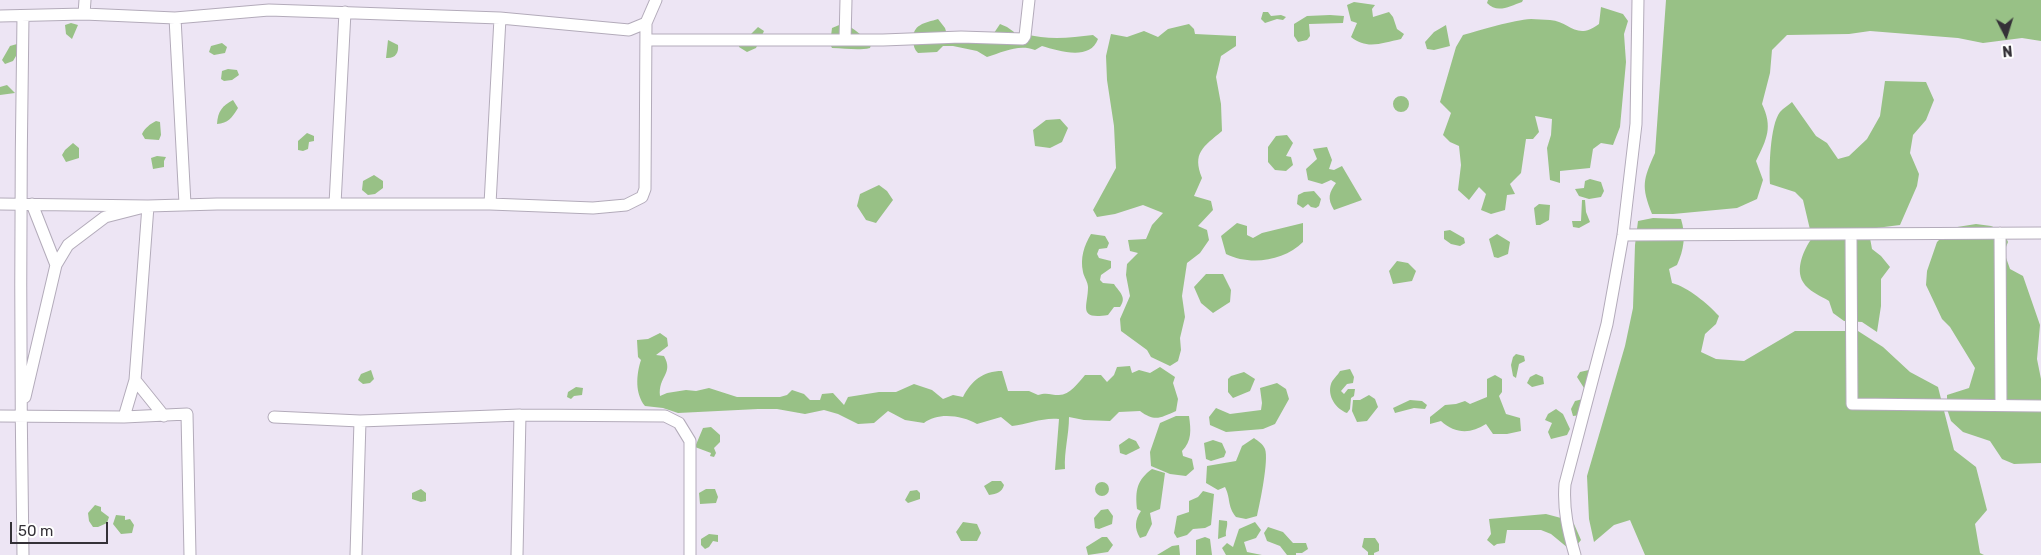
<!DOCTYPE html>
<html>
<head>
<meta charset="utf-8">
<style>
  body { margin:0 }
  #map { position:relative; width:2041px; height:555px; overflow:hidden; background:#ede5f4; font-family:Rubik,sans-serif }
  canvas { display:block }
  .north { position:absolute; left:1981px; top:10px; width:50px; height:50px; -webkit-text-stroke:4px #fff; paint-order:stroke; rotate:175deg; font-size:14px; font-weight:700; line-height:20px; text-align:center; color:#343137 }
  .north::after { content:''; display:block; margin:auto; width:18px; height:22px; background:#343137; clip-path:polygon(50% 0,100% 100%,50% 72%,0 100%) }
  .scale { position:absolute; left:10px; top:522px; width:98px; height:22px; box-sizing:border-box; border:2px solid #343137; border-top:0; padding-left:6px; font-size:15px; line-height:18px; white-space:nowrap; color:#343137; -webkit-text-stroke:4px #fff; paint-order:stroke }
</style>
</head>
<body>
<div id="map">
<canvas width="2041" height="555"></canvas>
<div class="north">N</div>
<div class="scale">50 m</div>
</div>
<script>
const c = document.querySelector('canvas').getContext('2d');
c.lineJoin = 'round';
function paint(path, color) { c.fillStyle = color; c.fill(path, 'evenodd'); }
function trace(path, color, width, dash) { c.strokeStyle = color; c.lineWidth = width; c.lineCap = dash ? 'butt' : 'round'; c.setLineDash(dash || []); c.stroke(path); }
paint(new Path2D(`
  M1488,0H1523L1522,2C1510,6 1497,14 1487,3Z
  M1666,0H2041V41L2022,38L1983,43L1958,38L1870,31L1849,34L1787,35L1772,50L1770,73L1762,104C1773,127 1767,139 1756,161L1763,180L1757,199L1737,208L1673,214H1652C1641,186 1643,180 1655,153Z
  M1354,2L1375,5L1372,9L1373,17L1389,12L1393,17L1397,29L1404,34L1401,39C1382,43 1367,50 1351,37L1357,23L1351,21L1347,5Z
  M1601,7L1623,14L1628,21L1624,34L1626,62L1620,127L1613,145L1601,143L1593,149L1590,168L1560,171V183L1550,180L1547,148L1551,135L1552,119L1535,116L1539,132L1533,139H1526L1521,173L1510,184L1515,194L1507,195L1505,210L1491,214L1481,210L1486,194L1479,187L1469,200L1458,190L1461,165L1459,146L1450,142L1443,135L1451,113L1440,102L1456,47L1463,35C1481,30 1513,20 1531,19C1537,19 1544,20 1550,20C1571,22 1576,41 1599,24Z
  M1263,12H1268L1271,16L1281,15L1286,17L1283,20L1277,19L1265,23L1261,19Z
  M1330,15L1344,16L1343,23L1309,24L1310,36L1307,40L1298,42L1294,36V24L1307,16Z
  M938,19L945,28L949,41L992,36L1000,24L1007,27L1014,32V40L1025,34C1047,40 1070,38 1093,35L1098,39C1090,61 1059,51 1042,46L1035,50C1018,44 1004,52 987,57L977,51L953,46H943L937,52L918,53C914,49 914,46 913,41C912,24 925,23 938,19Z
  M71,23L78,25L72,39L66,34L65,25Z
  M844,23C855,29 861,36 872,42L870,48C857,51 846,48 832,48L830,44L832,28Z
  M1189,24L1194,29L1195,34L1236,36V46L1221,56L1216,77L1221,104L1222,131C1203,147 1192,153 1202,178L1194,196L1211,201L1213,210L1198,226L1207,230L1209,240L1200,253L1187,263L1182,296L1185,317L1180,338L1181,350L1178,361L1170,366L1151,357L1147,350L1121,331L1120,319L1130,296L1126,275L1127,264L1138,253L1130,251L1128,240L1146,239L1152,225L1163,213L1143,205L1115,214L1097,217L1093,210L1116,168L1114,126L1107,80L1106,56L1111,34L1127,37L1144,31L1158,37L1168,29Z
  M1446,25L1450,46L1434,50L1427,49L1425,42L1434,32Z
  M758,27L764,31L756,48L747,52L739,47V41L749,36Z
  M388,40L398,45C399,53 395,59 386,58Z
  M222,43L227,47L225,53L214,55L209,52L211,46Z
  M17,44L19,51L13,61L5,64L2,60L10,46Z
  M228,69L237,70L239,75L232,80L224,81L221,79L222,71Z
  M1885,81L1926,82L1934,100L1926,120L1913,135L1910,153L1919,174L1917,186L1900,225L1876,228L1870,238L1872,249L1881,256L1890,267L1881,279V306L1877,332L1862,322L1844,321L1833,313L1829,301C1821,296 1808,291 1803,282C1795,269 1804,249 1812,238L1803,200L1795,192L1770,184C1769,168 1770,125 1780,112C1783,108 1789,105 1792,102L1816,136L1827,143L1838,159L1849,156L1867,139L1880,116Z
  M7,85L15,93L0,95V87Z
  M1393 104a8 8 0 1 1 16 0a8 8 0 1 1-16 0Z
  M233,100L238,108C232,118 228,123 217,124C218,111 222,106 233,100Z
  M1060,119L1068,128L1062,142L1050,148L1035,146L1033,130L1046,120Z
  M156,121L160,122L161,135L159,140L145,139L142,134C145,128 150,124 156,121Z
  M307,133L314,136V141L309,142L308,149L303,151L298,150V141Z
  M1287,135L1293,143L1286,156L1291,157L1293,165L1286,171L1275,170L1268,162V147L1276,136Z
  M73,143L79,148V158L66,162L62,155L65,150Z
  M1327,147L1332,160L1329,169L1334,170L1342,166L1362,200L1334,210C1327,198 1329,193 1336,183L1331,180L1322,184L1308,180L1306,169L1317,159L1313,149Z
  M157,156L166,157L164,161V167L153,169L151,158Z
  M374,175L383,181V188L375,194L368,195L362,190L363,181Z
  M1590,179L1601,182L1604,191L1601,197L1589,199L1579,196L1575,189L1584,188L1585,181Z
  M879,185L887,191L893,200L876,223L866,220L857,206L860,194Z
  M1314,191L1321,199L1319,206L1316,208L1311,207L1308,204L1303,208L1297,204L1298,195L1304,192Z
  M1582,200H1585L1586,212L1590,222L1579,228L1573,227L1572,221H1581Z
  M1539,204L1550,205L1549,220L1540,225H1536L1534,208Z
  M1653,218L1681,219C1686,235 1684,250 1677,265L1669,269L1672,283C1688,287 1708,304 1719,316L1716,324L1705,334L1701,352L1716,359L1744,361L1795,331H1858L1883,347L1910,372L1938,387L1954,450L1976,467L1987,510L1975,524L1980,553L1984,555H1645L1630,520L1614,525L1594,542L1589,519L1587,476L1625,346L1633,308L1635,245L1638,221Z
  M1237,223L1247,226V235L1253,238L1262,233L1303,223V242C1284,261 1250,266 1226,254L1221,236Z
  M1976,224L1991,226L2003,231L2008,242L2004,252L2010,269L2023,276L2040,325L2037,359L2041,379V463L2014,464L2002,459L1990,441L1963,432L1951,421L1947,409V395L1969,388L1975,368L1950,327L1942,319L1926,285L1927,271L1937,242L1951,228Z
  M1450,230L1464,238L1465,243L1460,246L1451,244L1444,239V231Z
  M1091,234L1105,236L1109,243L1107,248L1099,249L1097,254L1099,258L1111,261V268L1101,275L1100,280L1103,283L1114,284C1120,293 1127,297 1120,307H1114L1108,315C1077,320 1088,306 1088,287C1088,282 1084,277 1083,272C1080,258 1084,246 1091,234Z
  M1497,234L1510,242L1508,254L1498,258L1494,257L1489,239Z
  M1397,261L1408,263L1416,271L1412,281L1393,284L1389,271Z
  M1206,274H1223L1231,290L1230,302L1213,313L1201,303L1194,287Z
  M660,333L667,338L668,346L656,355L664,356C674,374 658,376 660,396L667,393L686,390L696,391L709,388L737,397H780L787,395L792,390L804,394L810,400H820L822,394L833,393L844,405L848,397L879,392H896L914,384L932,390L943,399L953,395L963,397C971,381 983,371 1002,371L1008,391H1029L1038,395C1047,392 1051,395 1059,395C1070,395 1078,383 1085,375H1101L1107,382L1114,375L1117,367L1130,366L1132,373L1139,370L1150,373L1160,367L1175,377L1173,383L1178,399L1176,411C1160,418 1155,422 1140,411L1119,412L1110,421L1084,420L1069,417C1069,435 1064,451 1065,469L1055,470L1059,419C1044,417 1028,424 1012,426L1001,417L977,424C962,415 937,412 924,423L905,420L888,411L874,423L858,424L838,414L824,410L805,414L777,409H758L678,413L663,408L645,406C635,394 636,375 641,360L638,357L637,340L648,339Z
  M1516,354L1524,356L1525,361L1519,364L1516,378L1513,376L1511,365L1513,357Z
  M1350,369L1354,377L1353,383L1347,384L1341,391L1344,394L1348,389H1355L1354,396L1351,398L1350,409L1347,413C1336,409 1327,396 1331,384C1332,380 1338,375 1340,371Z
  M371,370L374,379L370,383L363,384L358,380L361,374Z
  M1589,370L1596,378L1588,389L1584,388L1577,377L1580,372Z
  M1244,372L1255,379L1250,391L1233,398L1228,392V379L1231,376Z
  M1536,374L1543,377L1544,384L1532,387L1527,383L1530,377Z
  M1495,375L1502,379V392L1499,396L1506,414L1520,418L1521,431L1507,434H1493L1486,424C1471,434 1455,434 1441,421L1430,424V417L1445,405L1456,404L1465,401L1470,404L1487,397V379Z
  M1277,383L1286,389L1289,399L1275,424L1263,429L1226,432L1210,425L1209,417L1216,408L1230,414L1261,410L1262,403L1260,388Z
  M576,387L583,388L582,395L574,396L571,399L567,397L568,392Z
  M1369,395L1375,399L1378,407L1367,421L1357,422L1352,411L1353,400H1360Z
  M1583,399L1591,404V410L1581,415L1573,416L1571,409L1575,401Z
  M1410,400L1422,401L1427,405L1425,409L1414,408L1395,413L1393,408Z
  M1556,409L1563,414L1570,429L1567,435L1551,439L1548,432L1552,423L1545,420L1548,414Z
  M1176,416H1189C1191,430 1192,441 1182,451L1183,456L1192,459L1194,469L1186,476L1170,474L1151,466L1150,452L1160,423Z
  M711,427L720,435V442L714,448L716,453L714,457L710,456L711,453L695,447L703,428Z
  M1129,438L1136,441L1140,448L1126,455L1120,453L1119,445Z
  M1254,438C1258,441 1263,444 1265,449C1269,460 1260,503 1257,516L1246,519L1236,517C1227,506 1231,499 1225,487L1218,490L1206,483L1207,466L1236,461L1242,446Z
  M1213,440L1222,443L1226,452L1224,457L1211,461L1206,459L1204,443Z
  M1152,469L1165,473L1160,509L1150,513L1152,524L1146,536L1140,538C1134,528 1135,520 1141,511L1137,509C1135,490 1137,480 1152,469Z
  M992,481H1001L1004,485C1002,492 997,494 989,495L984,486Z
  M1095 489a7 7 0 1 1 14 0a7 7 0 1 1-14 0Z
  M421,489L426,493V501L421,502L412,499V493Z
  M706,489H715L718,497L716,503L700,504L699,493Z
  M917,490L920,493V499L908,503L905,500L910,491Z
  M1203,491L1214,494L1211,525L1205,528L1193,529L1187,535L1177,538L1174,533L1177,516L1189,512V501L1198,497Z
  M95,505L101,507V511L109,517L107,523L98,527H93L89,521L88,513Z
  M1108,509L1113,516L1112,524L1099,529L1095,528L1094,518L1101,510Z
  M1546,514L1561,518L1574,524L1581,540L1577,545L1568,548L1551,534L1541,530H1507L1505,543L1497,544L1494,546L1487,540L1491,534L1489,519Z
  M116,515L125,516V520L130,519L134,525L132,533L121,534L113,524Z
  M1219,520L1227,521C1228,527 1225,530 1226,536L1218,539Z
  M963,522L977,524L981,533L977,541H961L956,532Z
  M1255,522L1261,530L1256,538L1244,542L1247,552L1262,555H1226L1222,548L1227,543L1233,547L1239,529Z
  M1268,527L1283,532L1293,543H1306L1308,549L1302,553H1296V555H1287L1280,546L1267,541L1264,533Z
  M709,534L718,535V542L713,541L709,547L705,549L701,545V539Z
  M1102,537H1107L1113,545L1108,552L1088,555L1086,547Z
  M1205,537L1210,539L1212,555H1196V540Z
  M1364,538H1375L1379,544V551L1374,553V555H1368V552L1362,547Z
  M1179,545L1180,555H1157L1172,546Z`), '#98c186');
const street = new Path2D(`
  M84,14L85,0
  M0,16L84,14L175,18L269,10L500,18L629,30L646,23
  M23,16C20,196 20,375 23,555
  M175,18L185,204
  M646,40H883L961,37L1023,39L1025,36L1029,0
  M845,40L846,0
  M0,204L148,206L217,204H490L593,208L626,205L642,197L645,189L646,23L656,0
  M32,204L56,265
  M335,204L345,12
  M490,204L500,18
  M2000,233L2001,405
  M1623,235L2041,233
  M1851,235L1852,404L2041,406
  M25,397L56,265L68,245L105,217L148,206L135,380L164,416
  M0,416L124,417L187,414L190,555
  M124,417L135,380
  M274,417L360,421L520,415L665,416L679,423L690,441V555
  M356,555L360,421
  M517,555L520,415
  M1575,555C1568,531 1563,509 1565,484L1607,324L1623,235L1636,124L1638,0`);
trace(street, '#b3abba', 13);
trace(street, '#fff', 11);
</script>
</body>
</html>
